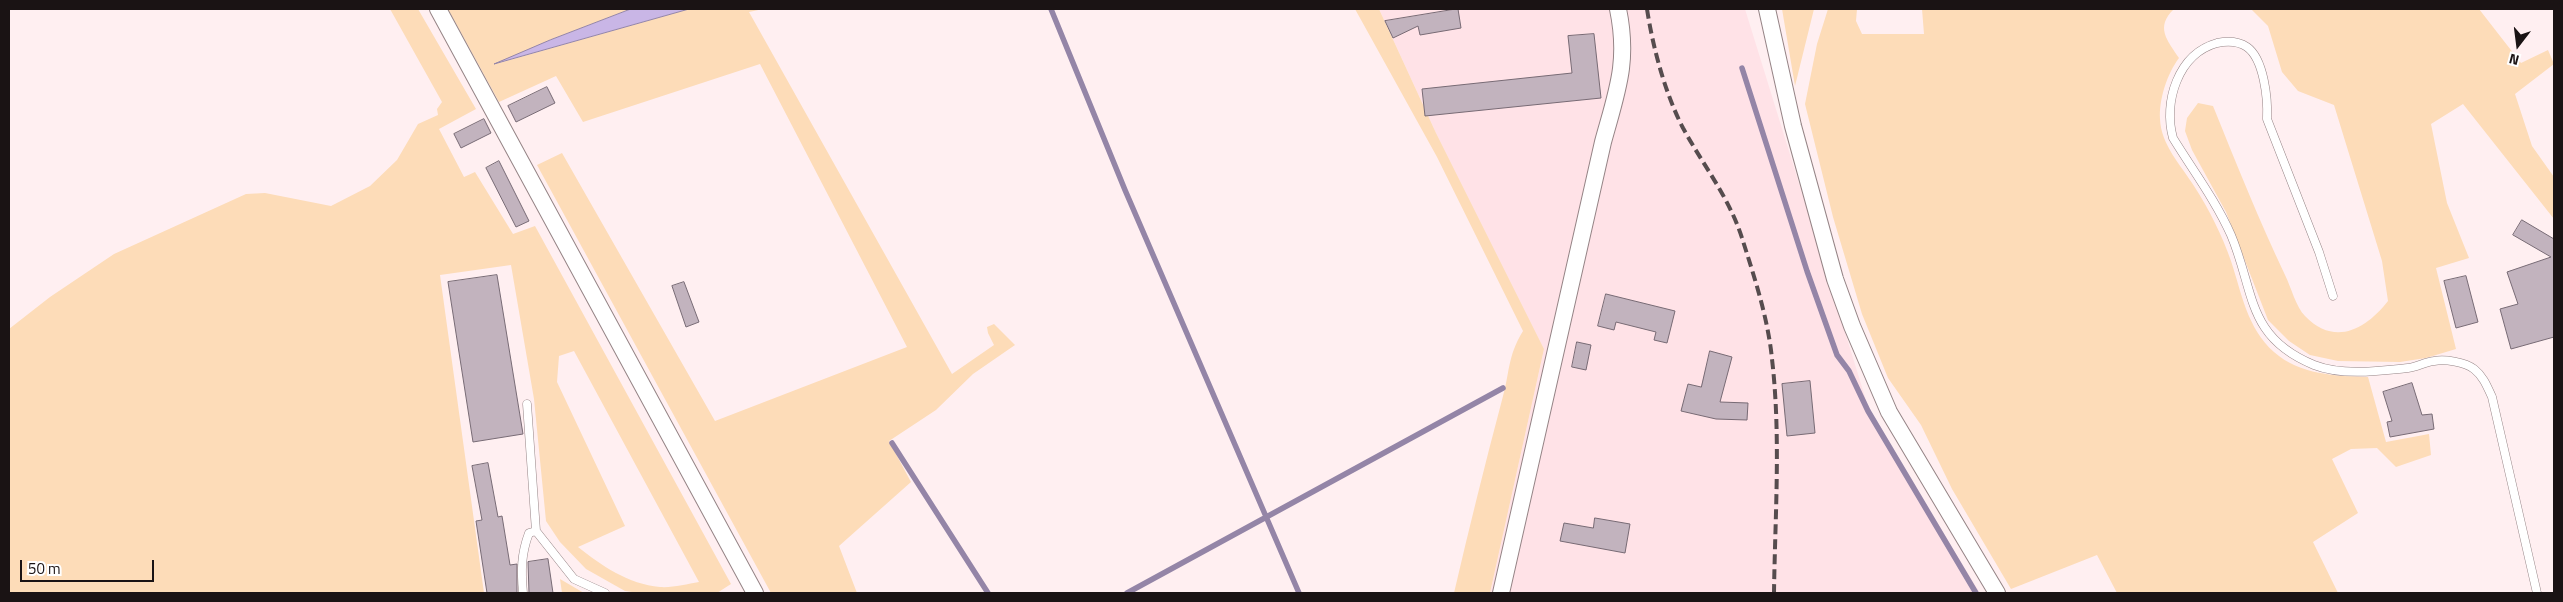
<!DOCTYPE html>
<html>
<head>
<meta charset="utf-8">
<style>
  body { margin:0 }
  #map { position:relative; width:2563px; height:602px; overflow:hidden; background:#ffeff1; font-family:"Titillium Web",sans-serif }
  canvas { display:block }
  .frame { position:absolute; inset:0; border:10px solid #1a1314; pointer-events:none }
  .north { position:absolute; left:2493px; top:20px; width:50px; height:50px; -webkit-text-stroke:4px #fff; paint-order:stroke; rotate:195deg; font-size:14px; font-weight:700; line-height:20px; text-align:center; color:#1a1314 }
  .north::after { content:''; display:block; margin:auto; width:18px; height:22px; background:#1a1314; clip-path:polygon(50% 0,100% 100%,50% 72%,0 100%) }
  .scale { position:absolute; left:20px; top:560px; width:134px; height:22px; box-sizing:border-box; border:2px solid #1a1314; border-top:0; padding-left:6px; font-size:15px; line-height:18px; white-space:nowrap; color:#1a1314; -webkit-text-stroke:4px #fff; paint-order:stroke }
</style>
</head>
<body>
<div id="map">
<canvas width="2563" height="602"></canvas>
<div class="frame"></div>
<div class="north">N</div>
<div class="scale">50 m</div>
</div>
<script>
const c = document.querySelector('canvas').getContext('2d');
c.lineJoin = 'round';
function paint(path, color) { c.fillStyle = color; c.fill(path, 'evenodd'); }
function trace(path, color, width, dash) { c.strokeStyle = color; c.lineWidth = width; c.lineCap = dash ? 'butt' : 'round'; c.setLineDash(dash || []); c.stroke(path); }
paint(new Path2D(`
  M1379,9H1745L1870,413L1980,593H1490L1544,349L1436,133Z`), '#ffe2e7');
paint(new Path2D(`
  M390,9H418L476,109L439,129L464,177L475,172L513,234L535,226L731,584L717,593H639L625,591L586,569L560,542L546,521L534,399L511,265L440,275L484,593H9V329L50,297L114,254L246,194L265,193L331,206L370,186L397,160L418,124L438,115L437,109L442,102ZM574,351L699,582C687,584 672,588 660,587C628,584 602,566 578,547L625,526L557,382L559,356Z
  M448,9H631L550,40L499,63L689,9H763L749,12L952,374L994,345L988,333L987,327L994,324L1015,345L973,374L936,410L889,441L911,482L839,546L857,593H771L537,165L562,153L715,421L907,347L760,64L583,122L556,76L499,102Z
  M1355,9H1379L1436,133L1544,349L1490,593H1454C1469,528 1485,464 1502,400C1510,373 1507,357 1523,331L1437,157Z
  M1782,9H1814L1795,86Z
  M1828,9H1857L1856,21L1862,34H1924L1922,9H2174C2155,27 2167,40 2179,58C2167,74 2159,99 2160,119C2161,145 2181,165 2194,186C2209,209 2222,235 2231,261C2242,294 2247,328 2274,352C2300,375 2336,376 2368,377L2386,442L2429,434L2431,455L2396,467L2377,448L2351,449L2332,459L2358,513L2313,542L2338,593H2117L2097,555L2011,589L1952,489L1921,425L1888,378L1862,314L1833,217L1805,104L1817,44Z
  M2251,9H2479L2521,63L2548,50L2554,64L2515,94L2532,146L2554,177V219L2463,104L2431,124L2447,203L2469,258L2436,268L2456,349L2426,358L2400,362L2338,361L2310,355L2289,341L2268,320L2226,212L2192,150L2185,131L2187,118L2198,103L2213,106C2236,163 2259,220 2285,275C2291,287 2296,307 2305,316C2335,347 2366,329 2388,301L2382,261L2334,105L2298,91L2282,72L2268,26Z
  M560,579L584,593H562Z`), '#fddcb8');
const water = new Path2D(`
  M631,9H689L494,64L550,40Z`);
paint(water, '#c9b6e6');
trace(water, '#9485a7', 1);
trace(new Path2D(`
  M1051,9L1125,190L1299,593
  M1742,68L1807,271L1837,355L1849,371L1868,411L1976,593
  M892,443L988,593
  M1127,593L1503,388`), '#9485a7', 5.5);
const building = new Path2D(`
  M1458,9L1461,28L1420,35L1418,26L1393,38L1385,21Z
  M1594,34L1601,98L1425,116L1422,89L1572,73L1568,36Z
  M547,87L555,103L516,122L508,106Z
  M484,119L491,133L461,148L454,134Z
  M499,161L529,221L516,227L486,168Z
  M2522,220L2554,239V337L2511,349L2500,309L2518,304L2507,272L2551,257L2513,235Z
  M497,275L523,434L473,442L448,282Z
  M2466,276L2478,322L2456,328L2444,281Z
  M684,282L699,322L686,327L672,286Z
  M1606,294L1675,311L1667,343L1654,340L1656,332L1616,322L1614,330L1598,326Z
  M1577,342L1591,345L1586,370L1572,367Z
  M1710,351L1732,357L1720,402L1748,403L1747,420L1716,419L1681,411L1688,384L1701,387Z
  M1810,381L1815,433L1787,436L1782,384Z
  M2412,383L2422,415L2432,414L2434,429L2390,437L2387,422L2392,421L2383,392Z
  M488,463L498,517L502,516L510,565L517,564V593H487L476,521L482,520L472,466Z
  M1595,518L1630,524L1625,553L1560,541L1564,523L1593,528Z
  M548,559L553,593H529L528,562Z`);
paint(building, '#c2b3be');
trace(building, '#786b75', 1);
const lane = new Path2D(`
  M2333,296L2319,252L2267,119C2268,99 2264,59 2247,47C2238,41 2227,41 2217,43C2178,54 2163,102 2173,138C2192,169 2216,201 2231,235C2255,292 2246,337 2314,365C2342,376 2379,371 2408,368C2417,367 2425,362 2434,361C2445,359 2465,362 2474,369C2483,376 2487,386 2492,397L2537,593
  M527,404L536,531L574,579L605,593
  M523,593C521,571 521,554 529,533L536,531`);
const street = new Path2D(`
  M438,9L755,593
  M1767,9L1793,126L1835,279L1852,326L1889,412L1997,593
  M1501,593L1603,142C1617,91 1629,62 1618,9`);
trace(lane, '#958486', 9);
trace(street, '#958486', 18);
trace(lane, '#fff', 8);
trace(street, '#fff', 16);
trace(new Path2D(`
  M1647,9C1653,48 1665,93 1683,128C1703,165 1729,197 1742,238C1754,276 1768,318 1772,359C1781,436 1775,516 1774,593`), '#564c4e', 4, [10, 5]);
</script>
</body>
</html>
